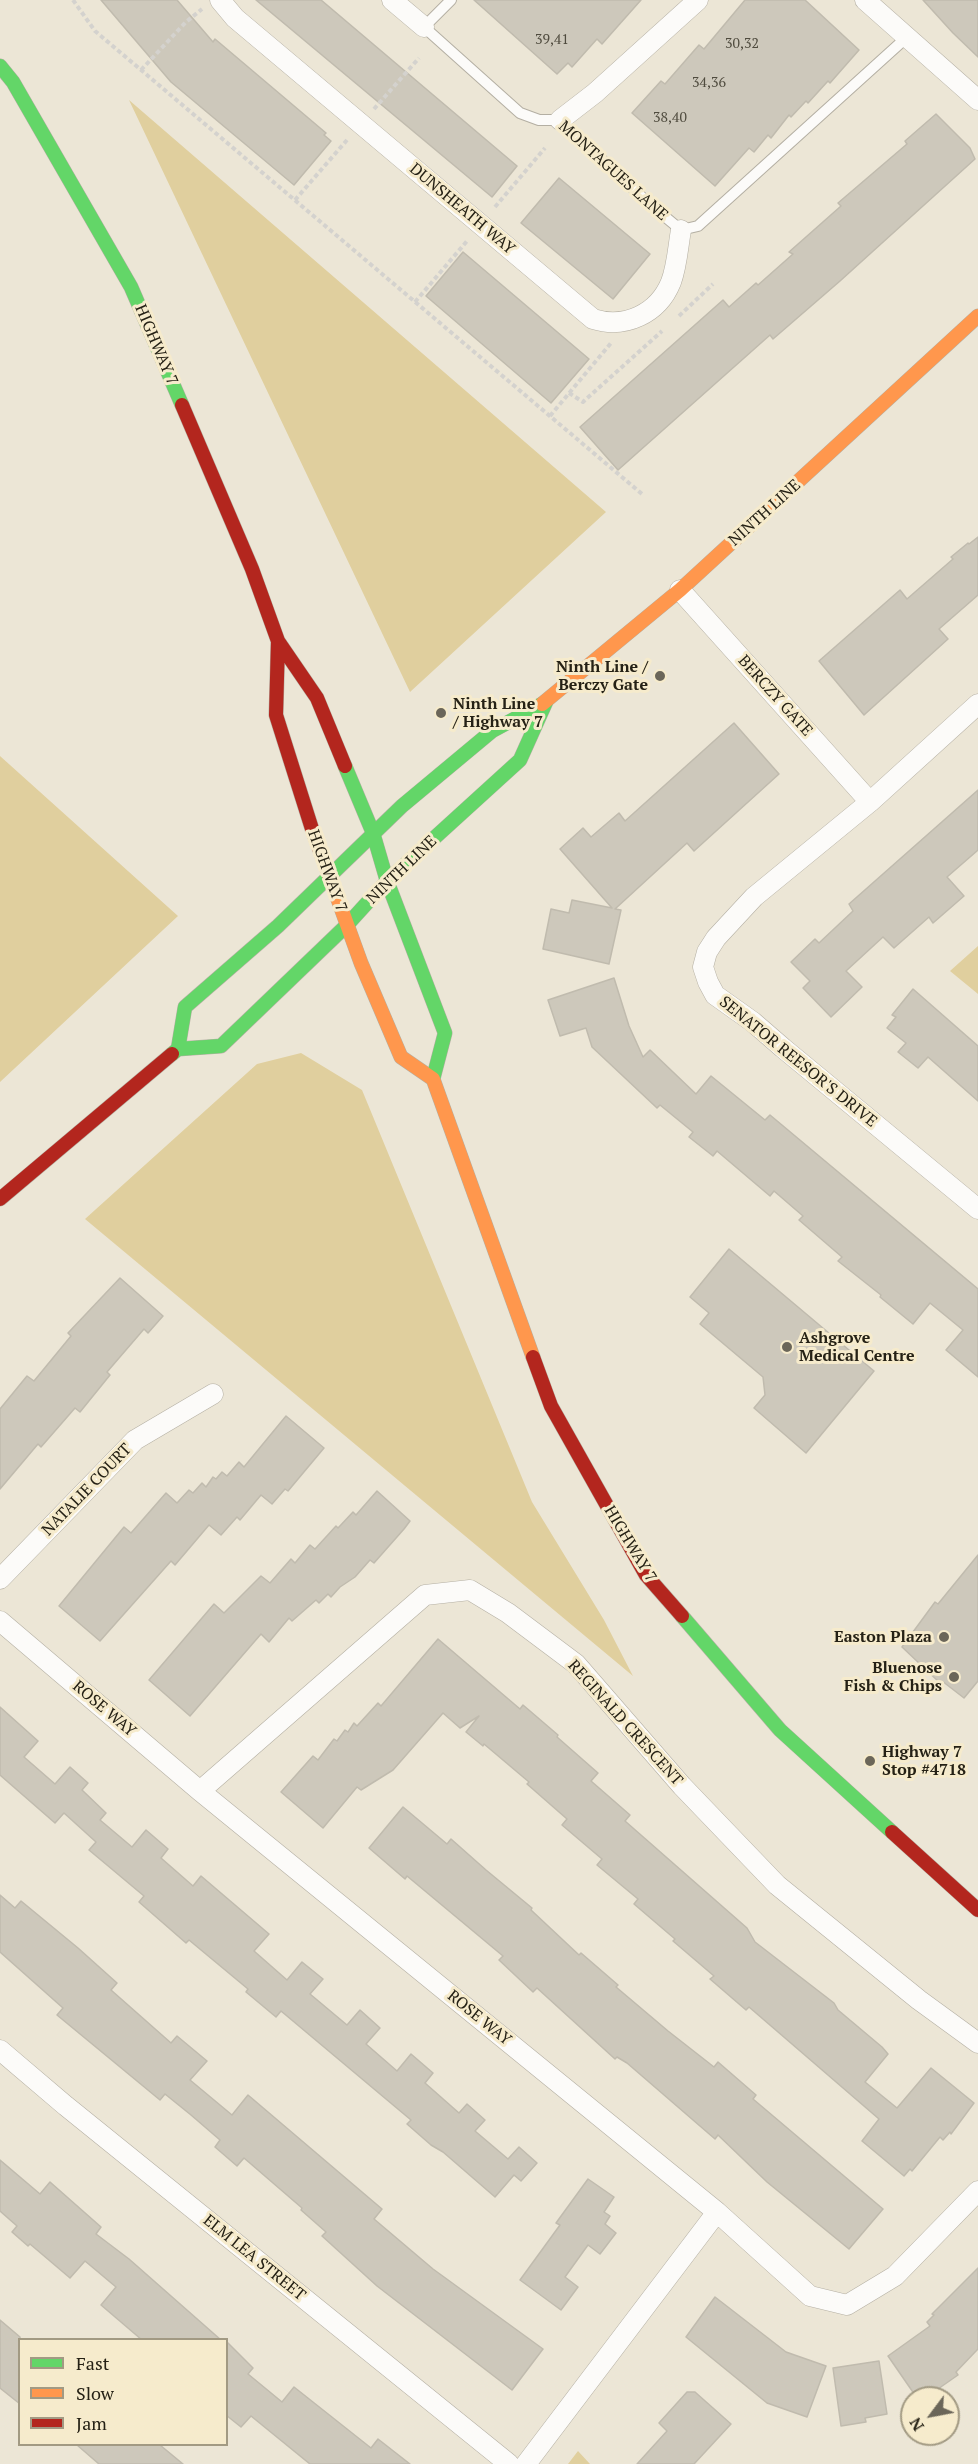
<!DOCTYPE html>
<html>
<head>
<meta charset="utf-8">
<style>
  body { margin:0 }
  #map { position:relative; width:978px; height:2464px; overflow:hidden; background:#ece6d6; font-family:"PT Serif",serif }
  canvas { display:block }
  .legend { position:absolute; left:18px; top:2338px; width:210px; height:108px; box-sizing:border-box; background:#f6ebcc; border:2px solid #a29a83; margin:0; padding:8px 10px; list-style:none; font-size:18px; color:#252115 }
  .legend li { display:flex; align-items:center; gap:12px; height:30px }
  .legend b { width:30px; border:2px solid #a29a83 }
  .north { position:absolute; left:900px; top:2386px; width:60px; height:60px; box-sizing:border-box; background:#f6ebcc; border:2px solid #a29a83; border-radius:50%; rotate:238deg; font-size:16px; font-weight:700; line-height:24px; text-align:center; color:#252115 }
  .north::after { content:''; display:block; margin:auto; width:21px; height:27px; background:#6b6659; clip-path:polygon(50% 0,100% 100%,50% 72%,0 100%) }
</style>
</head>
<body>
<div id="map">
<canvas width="978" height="2464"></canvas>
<ul class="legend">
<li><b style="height:8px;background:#63d668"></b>Fast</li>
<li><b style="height:8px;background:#ff974d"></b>Slow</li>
<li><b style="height:8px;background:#b3261e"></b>Jam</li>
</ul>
<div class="north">N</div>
</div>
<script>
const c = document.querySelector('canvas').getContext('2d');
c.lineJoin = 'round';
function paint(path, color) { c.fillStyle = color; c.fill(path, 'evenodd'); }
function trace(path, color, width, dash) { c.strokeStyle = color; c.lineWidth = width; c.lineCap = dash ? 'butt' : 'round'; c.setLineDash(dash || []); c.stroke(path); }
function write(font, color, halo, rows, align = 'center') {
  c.font = font + ' "PT Serif",serif'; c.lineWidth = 6; c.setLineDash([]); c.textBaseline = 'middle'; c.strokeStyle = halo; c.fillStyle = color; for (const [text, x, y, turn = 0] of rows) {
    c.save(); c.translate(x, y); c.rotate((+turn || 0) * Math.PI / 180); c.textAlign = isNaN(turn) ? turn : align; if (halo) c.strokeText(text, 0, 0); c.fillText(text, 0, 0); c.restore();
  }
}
paint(new Path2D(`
  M129,100L606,512L410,692Z
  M0,756L178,916L0,1082Z
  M978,946V994L950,971Z
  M301,1053L362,1090L532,1502L604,1620L633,1676L85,1219L257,1064Z
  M578,2451L590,2464H568Z`), '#e0cf9e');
const building = new Path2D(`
  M101,0H177L213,42L215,39L326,133L324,135L331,141L294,185L171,82Z
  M256,0H321L517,166L492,197Z
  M474,0H641L602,44L597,39L572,67L568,63L557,74Z
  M745,0H805L859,50L830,83L828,81L808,103L806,101L791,117L789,115L771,138L768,135L754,152L749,148L715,186L632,113L661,81L665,84L699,45L704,49Z
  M923,0H978V57L953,33Z
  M936,114L970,148L975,159L840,281L773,339L770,335L618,470L580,427L723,300L729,307L756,283L758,285L793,254L789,252L841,206L838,203L907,144L905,141Z
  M559,178L650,254L613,299L521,223Z
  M463,252L589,359L551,403L426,296Z
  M978,537V595L939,629L948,639L864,715L819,661L900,590L907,599L953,559L951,557L968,543L969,544Z
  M734,723L779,774L694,851L687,843L615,909L621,910L609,964L543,949L551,909L569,913L572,900L612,908L560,849L583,828L591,837L619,813L625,821Z
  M978,790V850L947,877L964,896L933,923L929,917L894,948L883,937L846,971L862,987L831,1017L803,988L810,981L791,962L815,939L819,943L853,911L849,904Z
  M614,978L629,1026L643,1057L650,1050L696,1094L711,1076L765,1120L770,1115L978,1289V1377L946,1350L963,1330L930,1303L913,1324L880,1297L881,1295L838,1261L842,1257L799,1220L803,1216L774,1191L770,1196L717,1151L713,1156L689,1137L693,1132L660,1105L657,1108L592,1047L586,1028L560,1036L548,1000Z
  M913,989L978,1046V1101L928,1057L918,1068L898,1052L906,1043L887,1028L896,1017L892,1015Z
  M729,1249L874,1371L806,1453L754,1408L765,1395L763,1377L700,1324L709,1313L690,1297Z
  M120,1278L163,1316L148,1333L144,1329L107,1372L110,1375L80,1412L75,1408L41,1447L38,1444L0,1489V1409L27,1376L34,1381L71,1336L68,1333Z
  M286,1416L324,1448L288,1491L285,1489L272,1504L261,1495L240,1520L237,1517L221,1535L209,1525L175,1565L171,1561L100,1641L59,1606L124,1527L131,1533L166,1493L177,1503L189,1490L193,1493L202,1483L206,1487L213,1477L216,1479L222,1472L227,1476L239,1462L244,1467Z
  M377,1491L410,1521L404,1529L374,1563L370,1560L355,1577L340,1587L331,1597L328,1594L319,1603L316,1600L292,1621L289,1618L269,1642L261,1634L190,1716L149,1680L214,1604L224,1613L261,1576L270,1583L291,1559L295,1563L310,1545L315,1549L336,1526L338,1528L353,1512L356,1515Z
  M978,1555V1681L964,1698L942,1681L940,1683L902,1647L935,1602L938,1604Z
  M438,1639L520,1709L523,1705L558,1735L557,1737L598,1773L591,1781L630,1815L625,1821L747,1928L755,1942L834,2003L838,2010L882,2047L888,2054L865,2082L897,2108L931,2068L974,2103L951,2134L950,2132L943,2140L940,2137L912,2171L910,2169L904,2176L862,2141L879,2119L749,2007L746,2010L710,1979L714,1976L673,1941L675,1939L634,1904L638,1899L597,1865L602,1859L562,1825L567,1819L527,1784L529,1782L484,1744L483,1746L466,1732L479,1716L460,1728L443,1713L393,1770L361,1790L357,1787L323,1828L281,1792L313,1756L318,1760L334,1739L337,1741L345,1730L348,1732L354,1723L357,1726L378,1703L381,1706Z
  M0,1707L38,1741L24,1757L55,1784L70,1767L88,1783L82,1790L106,1813L100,1820L132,1847L146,1830L168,1849L161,1858L193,1886L201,1876L269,1934L254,1951L287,1980L302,1962L323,1979L310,1994L347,2025L360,2010L380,2028L366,2044L397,2071L411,2054L433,2073L425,2083L459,2113L467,2104L485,2120L475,2131L508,2159L519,2147L537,2163L521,2181L514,2175L495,2197L443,2152L431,2145L407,2124L411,2120L281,2011L276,2017L246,1992L248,1989L189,1940L186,1943L139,1902L144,1896L89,1850L96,1842L64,1813L55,1823L0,1775Z
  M403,1807L447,1844L451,1839L486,1870L532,1908L531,1910L579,1955L581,1953L618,1985L616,1987L668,2031L714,2067L718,2062L756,2095L753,2099L883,2209L849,2249L767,2182L718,2135L715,2139L627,2063L617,2057L615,2059L537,1988L533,1992L499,1960L503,1956L407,1876L405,1879L369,1848Z
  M0,1895L15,1908L21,1901L78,1948L117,1983L111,1990L171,2043L177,2036L207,2061L190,2080L232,2115L248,2095L382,2209L374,2219L433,2269L543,2349L512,2390L377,2286L322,2236L326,2232L301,2210L302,2208L244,2158L237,2166L215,2147L220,2140L191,2115L165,2094L160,2100L57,2015L63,2008L0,1952Z
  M0,2160L40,2194L50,2182L101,2227L96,2234L129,2259L221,2340H142L101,2305L116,2287L85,2261L70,2278L30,2244L28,2246L12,2232L17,2226L0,2211Z
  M588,2179L614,2197L604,2212L610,2216L605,2224L616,2233L600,2254L588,2245L565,2277L578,2287L561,2310L520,2280L560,2225L556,2223Z
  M978,2268V2349L956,2372L958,2375L925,2398H917L888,2356L930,2326L927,2322L934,2315L932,2314Z
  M715,2297L786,2352L826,2366L807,2417L767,2403L686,2337Z
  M0,2320L20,2337V2404L0,2388Z
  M226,2341L253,2368L248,2374L282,2402L294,2387L371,2448L378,2439L410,2464H310L251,2416L241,2427L226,2415Z
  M879,2361L887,2414L865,2418L866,2422L841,2426L833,2368Z
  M687,2392H695L731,2424L694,2464H637L667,2431L659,2423Z
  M77,2445H160L183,2464H99Z`);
paint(building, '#cdc8bb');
trace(building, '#c0bbae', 1.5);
const lane = new Path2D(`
  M451,0L424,27L520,113L539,120H560L646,201L681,230L698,226L907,37`);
const street = new Path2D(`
  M220,0L235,18L593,319C625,329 658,314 671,282C677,266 678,247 681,230
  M392,0L424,27
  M865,0L978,100
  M560,120L595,93L698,0
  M680,590L870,802
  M978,704L870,802L754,897L716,938L707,952L703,967L708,982L715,995L753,1022L783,1048L978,1209
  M0,1579L135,1440L213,1394
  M0,1621L200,1791L717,2212L810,2296L847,2305L895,2276L978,2191
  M200,1791L425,1595L470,1590L508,1613L576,1664L682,1786L777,1885L919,2000L978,2043
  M0,2050L66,2106L509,2464
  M526,2464L717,2212`);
const fast = new Path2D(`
  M0,66L13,82L131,287L182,405
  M345,766L373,833L387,881L445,1033L433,1079
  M178,1049L185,1007L278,926L402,806L492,731L542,704
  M172,1054L178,1049L221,1046L347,925L387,881L520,760L546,702
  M682,1616L780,1730L892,1832`);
const slow = new Path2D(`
  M542,704L680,590L978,316
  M332,883L361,963L401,1057L433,1079L533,1357`);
const jam = new Path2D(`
  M182,405L252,569L278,641L317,698L345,766
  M278,641L276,715L312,829L332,883
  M0,1199L172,1054
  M533,1357L551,1406L646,1575L682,1616
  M892,1832L978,1910`);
trace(lane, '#b4afa3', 12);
trace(street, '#b4afa3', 21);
trace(fast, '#b4afa3', 15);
trace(slow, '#b4afa3', 15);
trace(jam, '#b4afa3', 15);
trace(new Path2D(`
  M73,0L95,31L642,494
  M141,70L186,22L202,9
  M374,109L419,58
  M295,200L347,140
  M495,207L545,148
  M415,302L467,241
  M679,316L713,284
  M569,393L583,402L662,331
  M550,416L611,343`), '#d4d2ce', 4, [4.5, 3]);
trace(lane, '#fcfbf9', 10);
trace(street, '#fcfbf9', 20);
trace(fast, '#63d668', 14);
trace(slow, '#ff974d', 14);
trace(jam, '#b3261e', 14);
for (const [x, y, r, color] of [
  [660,676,6,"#6b6659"],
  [441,713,6,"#6b6659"],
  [787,1347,6,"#6b6659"],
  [944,1637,6,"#6b6659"],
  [954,1677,6,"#6b6659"],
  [870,1761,6,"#6b6659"]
]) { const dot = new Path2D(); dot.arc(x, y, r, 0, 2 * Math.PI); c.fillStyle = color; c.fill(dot); trace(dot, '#f6ebcc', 2); }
write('14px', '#4f4b3e', null, [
  ["39,41",552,40],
  ["30,32",742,44],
  ["34,36",709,83],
  ["38,40",670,118]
]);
write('16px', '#252115', '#f6ebcc', [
  ["MONTAGUES LANE",613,171,42],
  ["DUNSHEATH WAY",462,209,40],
  ["HIGHWAY 7",156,345,67],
  ["NINTH LINE",765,513,-42],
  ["BERCZY GATE",775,696,48],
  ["NINTH LINE",402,870,-44],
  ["HIGHWAY 7",327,871,70],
  ["SENATOR REESOR'S DRIVE",798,1062,39],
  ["NATALIE COURT",87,1490,-46],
  ["HIGHWAY 7",630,1544,59],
  ["ROSE WAY",104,1709,40],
  ["REGINALD CRESCENT",625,1723,48],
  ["ROSE WAY",479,2018,39],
  ["ELM LEA STREET",254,2258,39]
]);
write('bold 16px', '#252115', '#f6ebcc', [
  ["Ninth Line /",648,667],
  ["Berczy Gate",648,685],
  ["Ninth Line",453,704,"left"],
  ["/ Highway 7",453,722,"left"],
  ["Ashgrove",799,1338,"left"],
  ["Medical Centre",799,1356,"left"],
  ["Easton Plaza",932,1637],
  ["Bluenose",942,1668],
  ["Fish & Chips",942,1686],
  ["Highway 7",882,1752,"left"],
  ["Stop #4718",882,1770,"left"]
], 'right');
</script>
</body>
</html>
